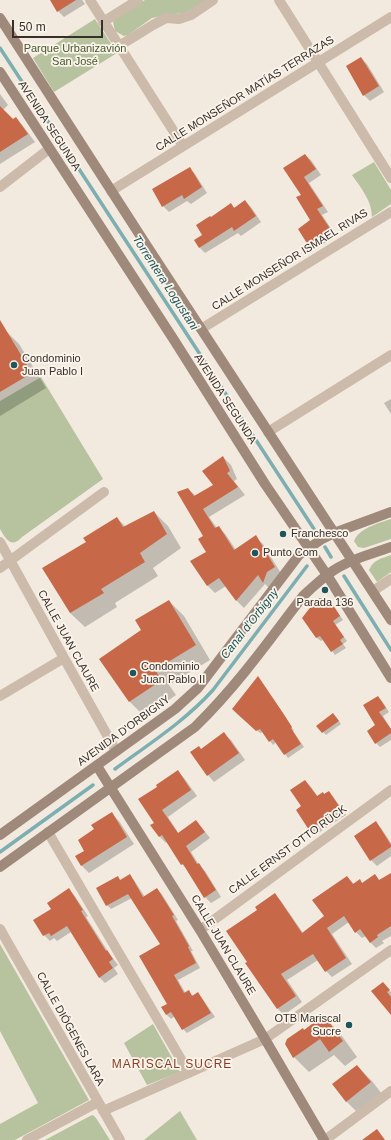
<!DOCTYPE html>
<html>
<head>
<meta charset="utf-8">
<style>
  body { margin:0 }
  #map { position:relative; width:391px; height:1140px; overflow:hidden; background:#f3eadf; font-family:Arial,sans-serif }
  canvas { display:block }
  .scale { position:absolute; left:12px; top:20px; width:91px; height:18px; box-sizing:border-box; border:2px solid #392f2a; border-top:0; padding-left:5px; font-size:12px; line-height:14px; white-space:nowrap; color:#392f2a; -webkit-text-stroke:3px #faf4eb; paint-order:stroke }
</style>
</head>
<body>
<div id="map">
<canvas width="391" height="1140"></canvas>
<div class="scale">50 m</div>
</div>
<script>
const c = document.querySelector('canvas').getContext('2d');
c.lineJoin = 'round';
function paint(path, color) { c.fillStyle = color; c.fill(path, 'evenodd'); }
function trace(path, color, width, dash) { c.strokeStyle = color; c.lineWidth = width; c.lineCap = dash ? 'butt' : 'round'; c.setLineDash(dash || []); c.stroke(path); }
function write(font, color, halo, rows, align = 'center') {
  c.font = font + ' Arial,sans-serif'; c.lineWidth = 3.5; c.setLineDash([]); c.textBaseline = 'middle'; c.strokeStyle = halo; c.fillStyle = color; for (const [text, x, y, turn = 0] of rows) {
    c.save(); c.translate(x, y); c.rotate((+turn || 0) * Math.PI / 180); c.textAlign = isNaN(turn) ? turn : align; if (halo) c.strokeText(text, 0, 0); c.fillText(text, 0, 0); c.restore();
  }
}
paint(new Path2D(`
  M145,0H206L185,13L166,15L152,18L128,35L124,36L115,31L113,22L115,17Z
  M95,19L117,53L54,92L33,58Z
  M374,162L391,190V204L372,217C372,201 361,188 352,175Z
  M41,377L103,479L22,537C11,549 6,539 0,529V401Z
  M391,519V539L364,548L358,547L354,541C359,528 379,523 391,519Z
  M391,555V572L377,582L369,570C374,559 381,559 391,555Z
  M0,944L89,1100L15,1140H0V1124L38,1103L0,1031Z
  M153,1024L180,1072L147,1085L124,1043Z
  M180,1111L197,1140H144Z
  M93,1115L96,1118L110,1140H45L90,1116Z`), '#b6c39e');
paint(new Path2D(`
  M51,0H82L85,4L64,17L58,11Z
  M361,58L367,64L384,92L370,101L364,95Z
  M0,94L8,105L3,110L13,120L16,118L23,126L35,142L0,164Z
  M305,155L311,160L321,175L309,183L328,212L322,215L336,236L314,250L308,244L312,221L302,195Z
  M190,169L195,174L207,193L191,204L187,201L169,212L163,206L153,190Z
  M245,201L251,207L261,222L241,236L238,233L205,253L200,248L211,218L231,205L235,208Z
  M4,329L19,344L46,388L0,416V332Z
  M391,399V414L384,403Z
  M223,457L231,465L237,479L234,481L245,495L209,517L217,528L219,527L226,535L236,550L255,537L263,544L282,575L271,590L265,584L244,608L237,601L226,586L215,593L208,586L192,561L207,552L204,536L188,489L196,496L214,485Z
  M154,512L168,526L181,548L153,568L158,576L115,603L117,607L85,627L70,613L117,518L126,527Z
  M169,601L184,616L210,660L169,685L176,695L145,717L130,702L101,659L142,631Z
  M329,601L333,605L343,620L335,625L347,641L343,644L346,648L335,655L324,639L321,641L317,638L303,618Z
  M258,677L286,718L294,731H293L304,747L288,758L276,742L273,745L263,732L260,733L236,713Z
  M378,697L382,701L389,712L383,716L391,729V740L380,747L376,743Z
  M336,717L341,724L326,735L318,726Z
  M224,734L231,740L245,760L214,782L208,775L202,750Z
  M178,772L184,778L197,796L168,817L179,834L196,822L202,828L210,838L191,852L199,865L205,871L221,897L211,903L205,897L188,870L182,864L167,841L166,843L159,836L155,823L159,787Z
  M305,781L311,787L318,797L324,795L329,792L334,798L346,815L315,835L310,829L303,807Z
  M112,814L119,821L134,844L89,873L82,866L77,857L86,851L95,830Z
  M375,822L381,828L391,843V856L377,866L371,860Z
  M391,874V936L382,941L384,943L376,948L370,942L366,936L362,938L356,932L349,922L332,934L352,964L332,977L326,971L318,960L287,980L302,1002L284,1015L278,1009L246,963L248,962L259,910L275,895L281,901L303,933L326,916L347,877L354,884L360,881L363,884L375,875L380,881Z
  M130,875L134,880L145,897L157,889L161,893L178,920L176,921L193,951H191L200,968L178,980L186,994L189,992L193,996L198,993L202,998L215,1017L187,1033L183,1029L175,1016L171,1019L166,1014L168,1004L161,945L132,898L111,909L107,905L117,877L121,881Z
  M69,890L74,895L88,916L86,917L109,953L118,965L114,968L118,974L105,983L99,977L71,932L57,941L54,938L50,941L44,935L52,909Z
  M388,989L391,992V1012L373,991Z
  M324,1017L339,1032L357,1057L345,1066L334,1055L309,1072L294,1057L304,1031Z
  M357,1066L372,1081L385,1098L361,1116L346,1101Z`), '#0003');
trace(new Path2D(`
  M0,48L314,529
  M325,547L331,557
  M344,576L391,650
  M115,769C149,744 185,721 213,690L307,566
  M0,852L93,785`), '#7daeb1', 3.5);
paint(new Path2D(`
  M50,0H76L57,12Z
  M361,57L379,86L363,96L346,66Z
  M0,106L13,119L16,117L28,134L0,152Z
  M305,154L316,169L304,177L323,206L317,209L331,230L308,245L298,229L310,220L296,197L301,195L283,168Z
  M190,167L202,187L184,199L182,195L162,207L152,189Z
  M245,200L256,216L234,231L232,227L199,248L194,240L202,235L196,225L210,216L211,217L231,203L234,208Z
  M0,320L32,373L0,392Z
  M223,456L230,471L227,473L238,487L203,509L215,528L219,526L234,550L256,535L275,567L267,572L263,583L258,575L236,601L219,578L207,586L190,561L206,552L198,539L203,536L177,492L188,488L194,496L213,485L202,471Z
  M154,511L167,534L140,553L145,562L101,589L104,593L70,613L42,568L86,542L83,538L117,517L123,527Z
  M320,598H325L330,600L340,616L333,621L344,637L340,640L343,644L331,652L320,636L316,638L302,618L316,600Z
  M169,600L196,645L155,670L162,680L129,702L99,659L141,630L135,620Z
  M258,676L283,713L292,727L291,728L301,744L284,755L273,739L269,742L260,729L256,731L232,709Z
  M378,696L386,708L379,712L391,729V733L375,744L367,731L375,725L363,705Z
  M333,713L339,721L322,733L316,726Z
  M224,732L239,753L207,776L190,752L199,746L201,749Z
  M178,770L191,790L162,810L178,833L196,820L205,832L186,846L197,864L199,863L216,890L204,898L183,864L181,865L162,835L159,837L150,825L154,823L138,799L157,787L156,785Z
  M305,780L317,796L323,792L324,794L329,791L341,809L309,830L296,810L301,806L290,790Z
  M112,812L127,837L81,866L75,856L84,851L78,840L94,829L91,825Z
  M376,821L391,845V847L370,861L354,836Z
  M391,873V926L377,935L378,937L370,943L360,929L355,933L344,916L327,928L346,958L325,972L313,954L281,974L296,996L277,1009L245,963L247,962L226,931L257,910L255,907L275,893L302,933L324,916L312,900L347,876L353,884L360,879L362,883L375,874L379,880Z
  M130,874L143,897L157,888L174,915L172,916L189,946L188,947L196,963L174,975L184,993L189,990L192,996L198,992L211,1013L182,1030L171,1012L166,1015L161,1007L167,1004L139,956L160,944L128,894L106,906L96,888L118,876L120,880Z
  M69,888L83,910L81,911L106,951L107,950L113,959L109,962L113,968L99,978L67,926L51,936L49,933L43,936L33,920L51,909L47,903Z
  M383,982L390,990L387,992L391,997V1015L371,991Z
  M324,1015L343,1041L329,1052L320,1039L293,1058L285,1044L287,1039L303,1028L304,1030Z
  M357,1065L371,1082L346,1102L332,1084Z
  M377,1129L385,1140H362Z`), '#c76949');
trace(new Path2D(`
  M90,0L183,146
  M279,0L391,178
  M103,22L138,0
  M119,46L153,25L166,18L179,19L191,15L213,0
  M0,187L49,149
  M111,191L391,17
  M201,329L391,212
  M268,432L391,355
  M0,542L64,658L116,751
  M0,568L104,492
  M373,591L391,579
  M0,696L64,658
  M48,832L189,1073
  M0,929L120,1140
  M200,930L391,790
  M103,1111L265,1039L391,950
  M27,1140L98,1102
  M325,1140L391,1091`), '#ccbaaa', 10);
trace(new Path2D(`
  M0,18L145,243L391,620
  M0,72L174,340L265,484L327,575L391,678
  M97,766L200,930L265,1039L324,1140
  M0,835L175,709L198,688L299,555L322,539L334,533L391,512
  M0,867L195,727C236,687 269,641 303,596C315,585 328,572 343,565C358,557 375,553 391,547`), '#9f897b', 10);
for (const [x, y, r, color] of [
  [14,365,4,"#1e565b"],
  [283,534,4,"#1e565b"],
  [255,553,4,"#1e565b"],
  [325,590,4,"#1e565b"],
  [133,673,4,"#1e565b"],
  [349,1025,4,"#1e565b"]
]) { const dot = new Path2D(); dot.arc(x, y, r, 0, 2 * Math.PI); c.fillStyle = color; c.fill(dot); trace(dot, '#faf4eb', 1.5); }
write('11px', '#47582d', '#faf4eb', [
  ["Parque Urbanizavión",75,49],
  ["San José",75,62]
]);
write('11px', '#392f2a', '#faf4eb', [
  ["CALLE MONSEÑOR MATÍAS TERRAZAS",245,94,-32],
  ["AVENIDA SEGUNDA",49,126,57],
  ["CALLE MONSEÑOR ISMAEL RIVAS",290,260,-32],
  ["AVENIDA SEGUNDA",225,399,57],
  ["CALLE JUAN CLAURE",68,641,61],
  ["AVENIDA D'ORBIGNY",124,731,-36],
  ["CALLE ERNST OTTO RÜCK",288,850,-36],
  ["CALLE JUAN CLAURE",223,945,59],
  ["CALLE DIÓGENES LARA",70,1029,61]
]);
write('11px', '#392f2a', '#faf4eb', [
  ["Condominio",22,359],
  ["Juan Pablo I",22,372],
  ["Franchesco",291,534],
  ["Punto Com",263,553],
  ["Parada 136",325,603,"center"],
  ["Condominio",141,667],
  ["Juan Pablo II",141,680],
  ["OTB Mariscal",341,1019,"right"],
  ["Sucre",341,1032,"right"]
], 'left');
write('italic 12px', '#1e565b', '#faf4eb', [
  ["Torrentera Logustani",165,283,57],
  ["Canal d'Orbigny",250,624,-52]
]);
c.letterSpacing = '1px';
write('12px', '#893c22', '#faf4eb', [
  ["MARISCAL SUCRE",172,1065]
]);
c.letterSpacing = '0px';
</script>
</body>
</html>
